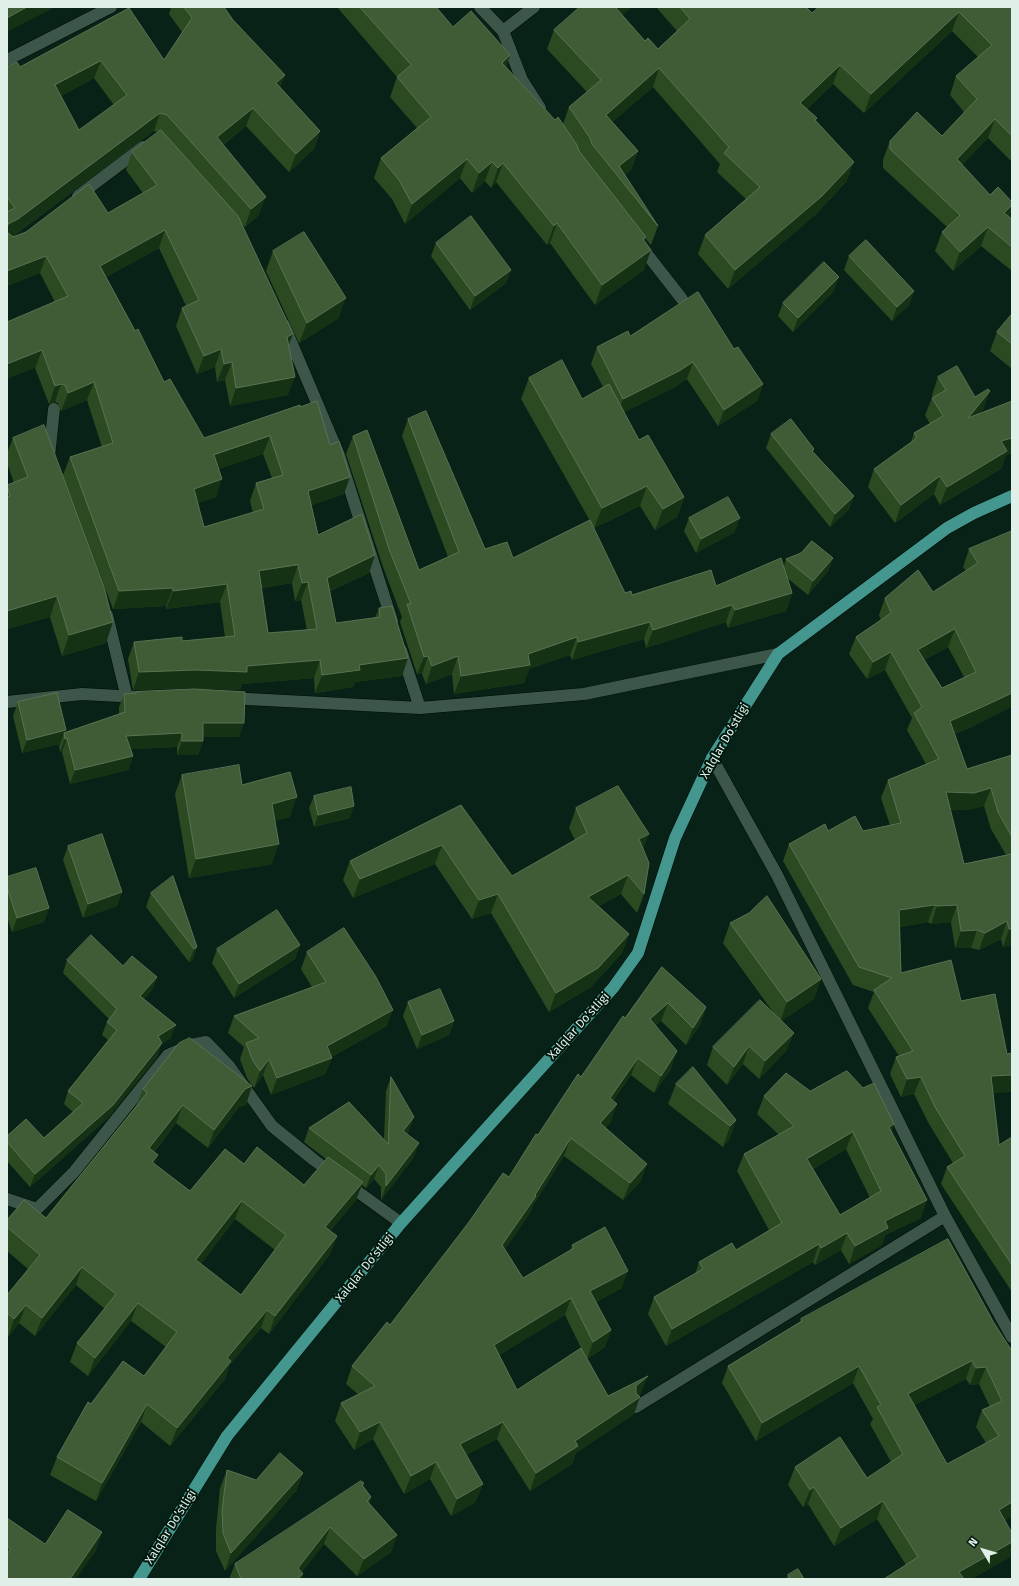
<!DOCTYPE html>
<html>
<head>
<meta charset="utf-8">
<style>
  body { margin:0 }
  #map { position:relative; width:1019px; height:1586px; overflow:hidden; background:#082217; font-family:"Fira Sans",sans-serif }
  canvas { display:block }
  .frame { position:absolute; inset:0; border:8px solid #e0efe7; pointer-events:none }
  .north { position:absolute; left:963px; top:1530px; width:40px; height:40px; -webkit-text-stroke:3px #01180f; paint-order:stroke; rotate:308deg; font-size:11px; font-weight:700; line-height:16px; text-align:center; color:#e0efe7 }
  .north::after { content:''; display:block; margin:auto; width:14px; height:18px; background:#e0efe7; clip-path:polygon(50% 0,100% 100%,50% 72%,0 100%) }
</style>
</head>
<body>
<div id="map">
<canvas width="1019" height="1586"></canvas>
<div class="frame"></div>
<div class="north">N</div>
</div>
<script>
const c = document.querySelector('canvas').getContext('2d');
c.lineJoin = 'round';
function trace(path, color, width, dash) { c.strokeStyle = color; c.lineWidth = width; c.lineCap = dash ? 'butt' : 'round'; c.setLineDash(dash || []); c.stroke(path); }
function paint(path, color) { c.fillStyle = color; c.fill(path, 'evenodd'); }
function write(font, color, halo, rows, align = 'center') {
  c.font = font + ' "Fira Sans",sans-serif'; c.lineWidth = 4; c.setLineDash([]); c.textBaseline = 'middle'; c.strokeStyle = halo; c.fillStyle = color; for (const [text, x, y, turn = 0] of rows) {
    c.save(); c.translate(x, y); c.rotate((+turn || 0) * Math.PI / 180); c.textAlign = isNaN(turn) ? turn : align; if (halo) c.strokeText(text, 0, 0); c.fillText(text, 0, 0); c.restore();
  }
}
const minor = new Path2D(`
  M480,7L503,31L522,80L540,108
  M503,31L534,7
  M7,60L111,7
  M78,196L143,147
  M639,244L682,299
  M284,325L339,455L392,621
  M49,457L54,409
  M107,615L127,698
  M401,650L420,708
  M228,698L420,708L584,694L778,654
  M7,702L82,694L138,697
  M712,758L777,875L945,1216L1012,1337
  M7,1199L37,1209L74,1172L168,1055L191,1045L206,1042L229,1066L272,1126L314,1160L401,1223
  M636,1407L945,1216`);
const major = new Path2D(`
  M139,1579L227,1436L401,1223L613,988L638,953L675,838L712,758L778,654L947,528L974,513L1012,496`);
trace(minor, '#000b04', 13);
trace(major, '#000b04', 13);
trace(minor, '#3c574a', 12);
trace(major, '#43978e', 12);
paint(new Path2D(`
  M171,7H224L233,20L285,75L280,87L320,131L314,149L289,172L246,126L223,145L259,215L245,227L241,223L293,334L289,345L288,395L230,406L225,380L217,382L215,367L197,374L176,326L182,308L186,306L159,248L106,277L164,382L204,438L300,407L344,494L311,505L318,535L375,555L369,573L330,591L336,623L375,618L379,608L408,658L402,676L355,682L353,687L315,693L314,678L242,684L240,690L189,688L133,690L128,659L134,642L182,641L225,637L220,602L166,609V606L113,609L63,475L70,457L102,447L87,400L61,411L58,403L55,402L49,404L35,368L55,302L40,273L7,286V67H20L129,8L164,60L182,32L169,14ZM94,78L114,105L79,130L61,96ZM154,131L158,132L132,152L126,170L143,193L108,213L13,236ZM263,454L272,478L256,483L250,501L253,513L204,527L198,503L216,497L219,469ZM292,583L295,601L301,600L307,630L268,633L261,588Z
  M337,7H436L453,27L510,55L506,67L555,120L563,124L569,107L587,92L547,49L554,30L622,15L645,41L658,49L677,31L656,7H806L812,13L1012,7V162L988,138L962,165L990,195L1012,202V207L1009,217L1012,219V271L981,246L953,271L935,251L942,232L947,227L883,168V160L890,141L942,136L964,112L950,95L956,76L978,57L952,31L864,113L833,84L807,109L817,118L816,121L847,181L815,215L728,289L698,254L705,235L746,199L717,172L720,164L653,87L612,122L638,151L631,170L625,175L658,226L651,245L645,238L644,241V270L595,305L550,243L547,245L496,182L491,188L485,181L472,193L460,178L405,224L392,199L374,178L381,158L417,128L390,97L397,77Z
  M436,243L511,270L506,283L470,310L431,256Z
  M273,251L339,318L299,343L266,271Z
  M849,256L914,291L909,305L892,321L844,270Z
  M834,291L793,332L778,316L783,303Z
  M1012,314V369L990,351L997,332Z
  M630,336L734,349L763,384L757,401L718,426L687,379L673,388L624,412L639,440L684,497L677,517L655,530L640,506L594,528L521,399L529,378L582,399L603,387L591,364L597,347Z
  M938,377L975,397L984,408L979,414L1012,401V453L1006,455L1001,469L940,505L934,494L895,523L868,487L874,469L911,442L914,433L930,424L925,415L932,398L933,397L932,395Z
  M408,419L485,549L632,595L716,586L784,566L786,559L833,558L828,571L808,595L787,578L792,593L786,611L728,628L726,622L646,648L644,639L572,660L570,655L529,669L524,683L454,694L452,674L426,684L422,674H417L400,622L402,617L383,567L346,454L353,436L419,570L448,557L402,436Z
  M771,434L814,449L813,452L854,496L849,509L830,527L766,448Z
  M13,438L106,643L62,656L50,617L7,629V485L14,483L7,463V453Z
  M689,518L735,532L696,553L684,531Z
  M1012,531L976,725L954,734L967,769L1012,755V945L1003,947L1001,939L979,950L971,948H955L951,922L931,924L928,922L900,927L901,973L961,1001L993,1093L999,1145L1012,1137V1292L941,1184L947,1167L953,1163L929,1124L914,1094L901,1097L890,1074L896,1057L899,1056L868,1008L874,992L853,985L783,861L789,844L828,831H863L890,825L881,798L888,780L926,764L907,730L912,718L885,670L867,679L849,654L856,637L881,620L879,615L885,598L933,592L966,571L963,567L969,549ZM948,647L964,677L942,688L924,660ZM984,806L991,829L1006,855L964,864L950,810H968Z
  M136,692L239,737H203V741L198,755H177V747L130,749L133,756L128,770L70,784L62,752H60L59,746L60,744L22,753L13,716L18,702L65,732L119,714V707L124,694L135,693Z
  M182,775L242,785L290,817L275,821L272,864L189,878L175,794Z
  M314,796L350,818L314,827L309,808Z
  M461,805L512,876L575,840L569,828L576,808L643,849L644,894L637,913L621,894L599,906L629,934L622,953L591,987L549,1012L491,913L472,919L435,864L353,898L343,880L350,861Z
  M68,846L122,892L117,906L83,918L63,860Z
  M7,877L49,908L44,922L12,932L7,917Z
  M151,893L197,947L192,961L189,962L146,907Z
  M730,923L821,979L814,999L781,1021L787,1050L759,1079L743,1064L727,1085L707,1065L713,1047L773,1012L723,943Z
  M300,945L295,959L234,998L212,963L217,949Z
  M307,952L387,1026L331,1057L332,1058L325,1074L271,1095L263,1075L254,1088L247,1078L240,1059L244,1047L228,1033L234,1016L312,987L301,969Z
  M67,960L123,966L157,977L152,990L144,999L171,1038L161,1044L157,1057L108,1118L30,1187L7,1161V1136L44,1138L73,1112L64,1104L68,1091L108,1040L102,1035L107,1022L109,1019L63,973Z
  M662,967L706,1007L700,1025L686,1045L661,1021L656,1025L671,1069L654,1093L631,1075L613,1101L611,1122L605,1128L641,1181L623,1200L564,1156L532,1207L530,1213L505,1249L523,1278L570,1251L572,1245L622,1288L596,1302L611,1330L605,1347L587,1359L608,1396L641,1393L639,1395L634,1414L576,1453L572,1464L530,1491L497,1439L466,1455L476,1502L451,1516L430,1479L404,1494L373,1439L354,1450L335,1421L341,1403L358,1394L346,1384L352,1366L390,1325L509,1177L538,1135ZM565,1315L581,1348L517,1390L499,1355Z
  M408,1002L454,1021L449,1035L417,1049L403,1016Z
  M391,1077L409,1131L407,1134L414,1157L381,1200V1187L374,1179L366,1188L362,1185L356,1200L330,1231L337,1236L330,1254L269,1334L261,1328L230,1364L225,1379L170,1446L141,1422L96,1501L50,1475L57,1457L91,1404L144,1376L166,1347L131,1321L88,1376L70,1362L77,1343L105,1309L76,1285L35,1336L19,1323L8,1337H7V1295L28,1269L7,1251V1220L46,1218L136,1106L143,1089L252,1086L246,1105L239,1107L208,1148L176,1123L154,1152L158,1155L154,1164L190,1191L244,1164L304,1185L326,1159L304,1142L309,1128L384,1139L386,1091ZM235,1219L275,1250L241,1295L201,1264Z
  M676,1084L736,1120L729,1140L723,1147L668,1104Z
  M810,1091L891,1132L921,1218L885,1235L882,1245L849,1264L841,1250L815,1265L813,1262L666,1346L648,1314L654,1297L695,1274L699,1262L736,1250L769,1230L737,1171L744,1154L779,1135L757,1114L764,1096ZM846,1149L870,1198L840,1215L813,1169Z
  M801,1319L994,1323L1012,1351V1516L1005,1520L1010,1557L971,1579H884L906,1565L877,1519L834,1546L808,1504L803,1507L788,1485L795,1467L867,1478L891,1462L870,1424L873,1419L853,1383L756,1441L722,1383L728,1366L800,1322ZM966,1379L970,1385L979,1384L990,1407L982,1410L976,1427L986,1443L947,1464L914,1405Z
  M227,1470L256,1480L303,1473L296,1491L225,1571L216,1551V1529L220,1488Z
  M364,1483L363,1486L371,1497L369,1503L397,1535L391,1552L357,1576L324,1544L302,1572L303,1574L302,1579H229L235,1564Z
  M7,1518L45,1544L102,1532L95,1552L7,1579Z
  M788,1575L804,1579H786Z`), '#2c4a21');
paint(new Path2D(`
  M27,7H55L7,32V18Z
  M617,7H632L609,27L616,8Z
  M959,12L952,31L864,113L871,94Z
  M510,55L503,75L502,63Z
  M101,61L94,78L48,103L55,85Z
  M840,65L833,84L793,122L800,103Z
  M659,68L653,87L599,134L606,115Z
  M285,75L278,92L276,83Z
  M253,108L246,126L210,155L217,137Z
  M160,113L154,131L11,237L7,239V227L8,224Z
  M995,119L988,138L950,178L957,159Z
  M320,131L314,149L289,172L296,154Z
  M638,151L631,170L620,179L619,166Z
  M467,159L460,178L405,224L412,204Z
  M492,162L485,181L472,193L479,173Z
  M854,162L847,181L815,215L728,289L735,270Z
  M503,163L496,182L491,188L498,168Z
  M266,197L259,215L245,227L251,209Z
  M1012,205V207L1006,223L1004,213Z
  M557,223L550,243L547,245L554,226Z
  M988,227L981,246L953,271L960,252Z
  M165,230L159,248L93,284L100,266Z
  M651,250L644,270L595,305L602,285Z
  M46,256L40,273L7,286V271Z
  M511,270L506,283L470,310L475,296Z
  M839,277L834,291L793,332L798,318Z
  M914,291L909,305L892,321L897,307Z
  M346,298L339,318L299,343L307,323Z
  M293,334L286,351L287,337Z
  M221,349L215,367L197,374L204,356Z
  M42,350L35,368L7,379V364Z
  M232,362L225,380L217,382L224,364Z
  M693,362L687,379L673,388L617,416L623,399Z
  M295,377L288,395L230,406L236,388Z
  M94,382L87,400L61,411L68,393Z
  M61,384L55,402L49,404L55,386Z
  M763,384L757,401L718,426L724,410Z
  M990,391L984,408L962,435L968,418Z
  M270,436L263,454L207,473L214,455Z
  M1012,438V453L1006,455L1001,469L940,505L947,487L1001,441Z
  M940,476L934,494L895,523L901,505Z
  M350,477L344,494L301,509L308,491Z
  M222,479L216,497L187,507L194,489Z
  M647,486L640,506L594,528L602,508Z
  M854,496L849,509L830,527L835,514Z
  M684,497L677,517L655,530L663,509Z
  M740,518L735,532L696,553L701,539Z
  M375,555L369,573L320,595L327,578Z
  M833,558L828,571L808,595L813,581Z
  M298,565L292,583L252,589L259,571Z
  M308,582L301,600L295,601L302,583Z
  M227,584L220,602L166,609L173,591Z
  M173,588L166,606L113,609L119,591Z
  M792,593L786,611L728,628L735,610Z
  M57,596L50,617L7,629V611Z
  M732,605L726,622L646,648L653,630Z
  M113,622L106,643L62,656L69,635Z
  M650,622L644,639L572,660L578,642Z
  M955,629L948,647L911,667L918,650Z
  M577,637L570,655L529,669L524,683L454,694L461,676Z
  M891,652L885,670L867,679L873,662Z
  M428,656L422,674H417L424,657Z
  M458,656L452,674L426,684L432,666Z
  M408,658L402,676L355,682L353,687L315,693L322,675L359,665Z
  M320,660L314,678L242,684L240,690L189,688L133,690L139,672L247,666Z
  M1012,693V707L976,725L943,738L950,721Z
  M203,723H244L239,737H198Z
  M66,730L64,735V733L60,744L22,753L27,740Z
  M182,733L177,747L121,750L126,736Z
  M67,738L62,752H60L65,739Z
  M182,741H203L198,755H177Z
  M133,756L128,770L70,784L75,770Z
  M991,788L984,806L968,810H940L946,792Z
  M297,797L290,817L265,824L272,804Z
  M354,806L350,818L314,827L318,815Z
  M649,834L642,853L639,839Z
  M279,844L272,864L189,878L196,859Z
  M442,845L435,864L353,898L360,879Z
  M628,875L621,894L581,916L588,897Z
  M122,892L117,906L83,918L88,904Z
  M498,894L491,913L472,919L479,900Z
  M934,905L928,922L893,928L899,910Z
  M957,905L951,922L931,924L937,906Z
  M49,908L44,922L12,932L17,918Z
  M1007,921L1001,939L979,950L985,933Z
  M1009,929H1012V945L1003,947Z
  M977,930L971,948H955L961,931Z
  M629,934L622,953L591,987L549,1012L556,993Z
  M300,945L295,959L234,998L239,984Z
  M197,947L192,961L189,962L194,949Z
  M157,977L152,990L136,1009L140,996Z
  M821,979L814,999L780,1022L787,1002Z
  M668,1003L661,1021L644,1036L650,1019Z
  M706,1007L700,1025L686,1045L693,1028Z
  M393,1010L387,1026L325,1060L332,1058L325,1074L271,1095L277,1078L327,1046Z
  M454,1021L449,1035L417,1049L422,1035Z
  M176,1025L171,1038L161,1044L157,1057L108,1118L30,1187L35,1174L158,1036Z
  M794,1033L787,1050L759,1079L765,1061Z
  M749,1046L743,1064L727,1085L734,1067Z
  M677,1051L671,1069L654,1093L661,1076Z
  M638,1058L631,1075L603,1116L610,1098Z
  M269,1059L263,1075L254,1088L260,1071Z
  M1012,1075V1092L984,1094L991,1076Z
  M921,1077L914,1094L901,1097L907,1079Z
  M252,1086L246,1105L239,1107L208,1148L214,1130L245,1089Z
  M617,1104L611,1122L593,1140L600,1123Z
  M183,1105L176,1123L142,1166L149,1148Z
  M414,1117L409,1131L398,1145L403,1131Z
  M736,1120L729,1140L723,1147L730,1126Z
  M894,1124L888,1142L889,1127Z
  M853,1132L846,1149L801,1176L807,1159Z
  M571,1138L564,1156L532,1207L530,1213L496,1262L502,1245L535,1195Z
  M419,1143L414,1157L381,1200L386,1186Z
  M158,1155L151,1173L152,1162Z
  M647,1164L641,1181L623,1200L630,1183Z
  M379,1165L374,1179L366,1188L371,1175Z
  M363,1182L356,1200L318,1245L325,1227Z
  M927,1200L921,1218L885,1235L882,1245L849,1264L855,1246L885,1221Z
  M242,1201L235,1219L190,1279L196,1260Z
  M847,1233L841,1250L815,1265L821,1248Z
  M337,1236L330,1254L269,1334L275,1316Z
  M819,1244L813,1262L666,1346L672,1329Z
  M82,1267L76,1285L35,1336L42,1318Z
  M628,1271L622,1288L584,1308L590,1291Z
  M571,1298L565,1315L487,1362L494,1345Z
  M138,1303L131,1321L88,1376L95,1358Z
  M26,1305L19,1323L8,1337L14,1319Z
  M267,1310L261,1328L230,1364L225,1379L170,1446L177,1428L227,1358Z
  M611,1330L605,1347L587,1359L593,1342Z
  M972,1361L966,1379L902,1411L908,1394Z
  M859,1366L853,1383L756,1441L762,1423Z
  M986,1367L979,1384L970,1385L976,1368Z
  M648,1376L641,1393L629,1404L636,1386Z
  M640,1397L634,1414L576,1453L572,1464L530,1491L536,1473L575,1441Z
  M147,1404L141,1422L96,1501L102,1483Z
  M380,1422L373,1439L354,1450L360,1432Z
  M503,1422L497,1439L454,1462L460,1444Z
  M436,1462L430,1479L404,1494L411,1476Z
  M303,1473L296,1491L225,1571L231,1553Z
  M483,1484L476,1502L451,1516L457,1499Z
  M814,1487L808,1504L803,1507L810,1490Z
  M883,1501L877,1519L834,1546L841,1528Z
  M1012,1502V1516L992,1527L999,1510Z
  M330,1527L324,1544L297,1579L303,1574L302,1579H297L298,1568Z
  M102,1532L95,1552L76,1579H70Z
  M397,1535L391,1552L357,1576L364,1559Z
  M1012,1542V1550L1010,1557L971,1579H957L959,1572Z`), '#153314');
const building = new Path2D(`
  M7,7H27L7,18Z
  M184,7H224L233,20L285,75L276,83L320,131L296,154L253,108L217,137L266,197L251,209L167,115L160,113L18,219L8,224L7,229V212L15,208L7,197V67L17,62L20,67L129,8L164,60L192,18ZM101,61L127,95L79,130L55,85Z
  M360,7H436L453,27L471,11L510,55L502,63L555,120L558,117L577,145L579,151L646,237L643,239L651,250L602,285L557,223L554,226L503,163L498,168L492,162L479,173L467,159L412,204L399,180L381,158L431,117L397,77L411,65Z
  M580,7H617L616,8L645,41L648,38L658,49L690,19L680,7H806L812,13L819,7H1012V136L995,119L957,159L990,195L998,187L1012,202V205L1004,213L1012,219V247L988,227L960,252L942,232L960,215L890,149V141L917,112L942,136L977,99L956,76L992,45L959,12L871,94L840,65L800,103L817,118L815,120L854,162L822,196L735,270L705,235L760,187L724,153L729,147L659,68L606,115L638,151L619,166L658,226L592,144L590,138L569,107L601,80L554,30Z
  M161,130L238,216L293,334L287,337L295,377L236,388L232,362L224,364L221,349L204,356L182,308L199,300L165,230L100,266L135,331L138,329L164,382L170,379L204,438L300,405V407L317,401L330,445L339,441L350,477L308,491L318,535L362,514L375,555L327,578L336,623L380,617L379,608L392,606L408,658L359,665L360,670L322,675L320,660L247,666V672L196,670L139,672L134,642L182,637V641L235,636L227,584L173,591V588L119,591L70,457L113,443L94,382L68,393L65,385L61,384L55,386L42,350L7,364V322L68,296L46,256L7,271V232L13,237L26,232L89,184L108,213L157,185L132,152ZM270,436L283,475L256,483L264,509L204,527L194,489L222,479L214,455ZM298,565L302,583L308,582L317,629L268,633L259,571Z
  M471,216L511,270L475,296L436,243Z
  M304,232L346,298L307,323L273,251Z
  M866,240L914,291L897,307L849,256Z
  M824,262L839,277L798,318L783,303Z
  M698,292L734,349L738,347L763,384L724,410L693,362L679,371L623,399L597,347L628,331L630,336Z
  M1012,314V344L997,332Z
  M562,360L582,399L609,384L639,440L648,435L684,497L663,509L647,486L602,508L529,378Z
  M957,366L975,397L988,389L990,391L968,418L1012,401V438L1001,441L1007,451L947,487L940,476L901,505L874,469L917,438L914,433L943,416L932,398L946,390L938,377Z
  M426,411L485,549L507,542L513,558L590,520L625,593L631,591L632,595L711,570L716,586L781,558L792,593L735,610L732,605L653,630L650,622L578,642L577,637L528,654L530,665L461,676L458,656L432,666L428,656L424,657L407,604H411L389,549L353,436L367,430L419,570L459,552L408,419Z
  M791,419L814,449L812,451L854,496L835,514L771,434Z
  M44,425L104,587L113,622L69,635L57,596L7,611V497L10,496L7,485L28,477L13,438Z
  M728,497L740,518L701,539L689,518Z
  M1012,531V693L982,707L950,721L967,769L1012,755V837L998,812L991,788L974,793L946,792L964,864L1012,854V929H1009L1007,921L985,933L977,930L961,931L957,905L937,906L934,905L899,910L901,973L951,960L961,1001L995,994L1007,1054L1012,1053V1075L991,1076L999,1145L1012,1137V1265L947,1167L965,1156L935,1107L921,1077L907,1079L896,1057L913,1051L874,990L892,978L859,967L789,844L825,824L828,831L855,816L863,831L901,823L888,780L939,759L914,713L922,707L891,652L873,662L856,637L891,613L885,598L918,570L933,592L978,563L969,549ZM955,629L976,672L942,688L918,650Z
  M812,541L833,558L813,581L786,559L801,553Z
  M194,689L245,692L244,723H203V741H182V733L126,736L133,756L75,770L67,738L65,739L64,733L125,712L124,694L136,693V692Z
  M57,693L66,730L27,740L18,702Z
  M239,765L242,785L290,772L297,797L272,804L279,844L196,859L182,775Z
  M618,786L649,834L639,839L649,863L644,894L628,875L588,897L629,934L598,968L556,993L498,894L479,900L442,845L360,879L350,861L461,805L512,876L587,833L576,808Z
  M351,787L354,806L318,815L314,796Z
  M102,834L122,892L88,904L68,846Z
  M36,868L49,908L17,918L7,887V877Z
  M173,876L197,947L194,949L151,893Z
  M767,896L821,979L787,1002L730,923L749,913Z
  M277,910L300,945L239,984L217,949Z
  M344,928L376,977L393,1010L327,1046L332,1058L277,1078L269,1059L260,1071L253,1061L246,1043L259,1038L234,1016L326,982L307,952Z
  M91,935L123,966L132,956L157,977L140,996L176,1025L158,1036L162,1043L113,1105L35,1174L7,1142V1136L26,1119L44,1138L83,1103L68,1091L117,1030L107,1022L117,1009L67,960Z
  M662,967L706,1007L693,1028L668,1003L650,1019L677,1051L661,1076L638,1058L610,1098L617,1104L600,1123L647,1164L630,1183L571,1138L535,1195L536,1196L502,1245L523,1278L574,1248L572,1245L605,1227L628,1271L590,1291L611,1330L593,1342L571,1298L494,1345L517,1390L581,1348L608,1396L648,1376L636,1386V1393L640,1397L575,1441L578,1446L536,1473L503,1422L460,1444L483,1484L457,1499L436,1462L411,1476L380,1422L360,1432L341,1403L375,1386L352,1366L387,1322L390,1325L469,1222L503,1173L509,1177L536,1134L538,1135L578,1074L581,1077L623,1016L625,1018Z
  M440,989L454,1021L422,1035L408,1002Z
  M760,1000L794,1033L765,1061L749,1046L734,1067L713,1047Z
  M190,1038L252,1086L245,1089L214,1130L183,1105L149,1148L158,1155L152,1162L190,1191L225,1149L244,1164L257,1147L304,1185L328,1157L363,1182L325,1227L337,1236L275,1316L267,1310L227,1358L231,1361L177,1428L147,1404L102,1483L57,1457L88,1402L91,1404L123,1361L144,1376L177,1332L138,1303L95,1358L77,1343L116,1294L82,1267L42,1318L26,1305L14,1319L7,1313V1295L40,1255L7,1227V1220L24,1200L46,1218L147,1093L143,1089L179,1043ZM242,1201L286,1235L241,1295L196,1260Z
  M693,1067L736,1120L730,1126L676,1084Z
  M847,1071L863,1088L874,1083L894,1124L889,1127L927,1200L885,1221L888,1228L855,1246L847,1233L821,1248L819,1244L672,1329L654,1297L703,1269L699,1262L732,1243L736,1250L782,1223L744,1154L794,1126L764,1096L786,1073L810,1091ZM853,1132L881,1191L840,1215L807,1159Z
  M391,1077L414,1117L403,1131L419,1143L386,1186V1174L379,1165L371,1175L309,1128L349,1102L388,1144Z
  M948,1239L994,1323L1012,1351V1502L999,1510L1012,1533V1542L959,1572L964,1579H884L918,1557L883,1501L841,1528L814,1487L810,1490L795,1467L840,1437L867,1478L903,1454L877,1407L881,1405L859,1366L762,1423L728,1366L802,1321L801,1319ZM972,1361L976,1368L986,1367L1002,1401L982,1410L999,1436L947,1464L908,1394Z
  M280,1453L303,1473L231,1553L223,1533L222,1511L227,1470L256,1480Z
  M361,1481L364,1483L362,1485L371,1497L367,1501L397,1535L364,1559L330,1527L298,1568L303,1574L297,1579H241L235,1564Z
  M68,1510L102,1532L70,1579H7V1554L11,1549L7,1546V1518L45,1544Z
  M798,1569L804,1579H790L788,1575Z`);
paint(building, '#3f5c36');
trace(building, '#587352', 1);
write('12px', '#e0efe7', '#01180f', [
  ["Xalqlar Do’stligi",725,741,-60],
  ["Xalqlar Do’stligi",579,1026,-48],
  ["Xalqlar Do’stligi",365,1268,-51],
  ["Xalqlar Do’stligi",171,1527,-58]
]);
</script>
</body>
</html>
